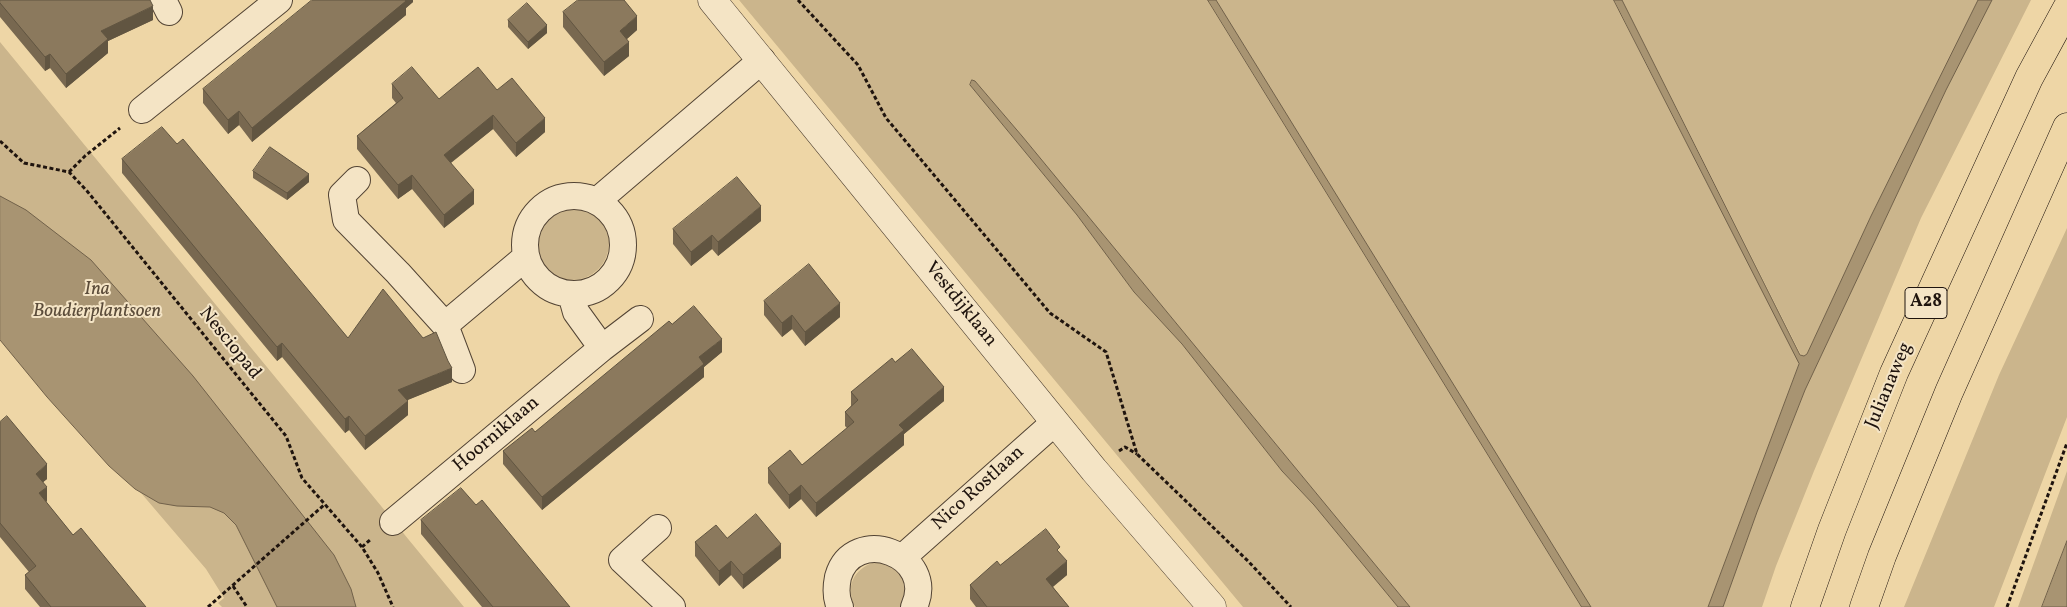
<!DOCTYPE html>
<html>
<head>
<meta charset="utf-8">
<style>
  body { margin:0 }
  canvas { display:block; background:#eed6a6 }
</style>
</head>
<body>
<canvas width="2067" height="607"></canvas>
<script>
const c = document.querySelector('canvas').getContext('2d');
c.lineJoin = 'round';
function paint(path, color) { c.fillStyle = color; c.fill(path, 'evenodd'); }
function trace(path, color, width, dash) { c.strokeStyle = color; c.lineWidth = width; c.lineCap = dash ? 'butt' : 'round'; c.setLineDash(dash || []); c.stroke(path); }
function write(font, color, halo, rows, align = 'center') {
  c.font = font + ' Vollkorn,serif'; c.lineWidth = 4; c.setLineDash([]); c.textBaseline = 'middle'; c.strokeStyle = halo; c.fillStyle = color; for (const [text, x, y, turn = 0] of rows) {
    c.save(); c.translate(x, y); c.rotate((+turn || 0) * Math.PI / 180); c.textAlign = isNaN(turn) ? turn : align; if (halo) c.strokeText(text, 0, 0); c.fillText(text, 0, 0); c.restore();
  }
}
paint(new Path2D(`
  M739,0H1208L1583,607H1410L1022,136L975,81L972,80L970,85L1077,215L1134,292L1182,344L1282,471L1314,505L1398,607H1243Z
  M1216,0H1614L1799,364L1708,607H1591Z
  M1622,0H1978L1871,216L1807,354L1804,356L1801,355Z
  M1992,0H2031L1921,218L1814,471L1776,566L1762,607H1723L1757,512L1805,390L1946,90Z
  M0,42L464,607H222L218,603L224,598L206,569L0,328Z
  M535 243a37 37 0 1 1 74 0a37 37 0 1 1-74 0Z
  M2067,228V417L1994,607H1904L1999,375Z
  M2067,471V541L2042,607H2018Z
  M875,562C897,563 915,586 900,607H855C845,587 853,569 875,562Z`), '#cbb58c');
const water = new Path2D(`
  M1208,0H1216L1591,607H1582Z
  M1614,0H1622L1800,355L1804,356L1807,354L1871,216L1978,0H1992L1946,90L1805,390L1757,512L1723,607H1708L1799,364Z
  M972,80L975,81L1022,136L1410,607H1398L1314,505L1282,471L1182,344L1134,292L1077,215L970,85Z
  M0,196L26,210L91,260L193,376L334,555L351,589L356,607H277L236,525L224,513L210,507L177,506L159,503L135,489L109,466L47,397L0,340Z
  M2067,541V607H2042Z`);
paint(water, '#a89472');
trace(water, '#71614a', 1);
const minor = new Path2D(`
  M163,0L169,12
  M142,110L279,0
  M357,180L342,195L346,220L398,273L445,325L462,370
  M525 245a49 49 0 1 1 98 0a49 49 0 1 1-98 0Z
  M597,201L762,60
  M571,294L576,312L602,348
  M445,325L526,257
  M393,522L602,348L640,319
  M658,528L622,560L672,607
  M903,557L1055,422
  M840,607C835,597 836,587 838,577C853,524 938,554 914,607`);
const tertiary = new Path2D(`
  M712,0L1094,470L1212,607`);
const motorway = new Path2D(`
  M1805,607L1832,530L1894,373L2029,78L2067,8
  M1864,607L1882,556L1949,392L2067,127`);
trace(minor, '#534434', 28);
trace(tertiary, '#534434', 29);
trace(motorway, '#1f140e', 29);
trace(new Path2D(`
  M798,0L858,65L886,118L1050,313L1106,352L1137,454L1248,561L1291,607
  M0,141L24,163L69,172L87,191L286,436L302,478L362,547L378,573L393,607
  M69,172L85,156L120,128
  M1119,451L1125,447L1137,454
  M362,547L371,539
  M233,586L247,607
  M208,607L324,505
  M2007,607L2067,443`), '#1f140e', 3, [4, 2.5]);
trace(minor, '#f4e4c5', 26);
trace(tertiary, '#f4e4c5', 28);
trace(motorway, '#eed6a6', 28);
paint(new Path2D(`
  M0,0L153,20L108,41V53L66,88L50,68L45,71L0,17Z
  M413,0V2L406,8V15L252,142L239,125L228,134L203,103V89Z
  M563,12L637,30L627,39L629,56L604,76L563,27Z
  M508,20L547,33L528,49L508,27Z
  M392,84L439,99L497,90L545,132L516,157L493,129L451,163L474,204L444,228L412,189L398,199L357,149V136L396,103L392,98Z
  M177,144L348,338L452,382L407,400L408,415L365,450L349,430L345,433L282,357L277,361L122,173V159Z
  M253,171L309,182L287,200L253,178Z
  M761,221L718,256L712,249L691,266L673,244V229Z
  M764,301L840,317L805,346L792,329L782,337L764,315Z
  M672,324L722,352L704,367V377L542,510L503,464V451L535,432Z
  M895,362L944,401L904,434V445L816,517L801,499L789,509L768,483V468L802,465L847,428L845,426V412L851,406V392Z
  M0,422L47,479L43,482L47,501L46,502L73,535L146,607H40L25,589V575L29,572L0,537Z
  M476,505L570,607H482L421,534V520Z
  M727,538L781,558L743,589L731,575L719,586L695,556V542Z
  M1060,553L1067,575L1053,587L1069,607H976L970,599V585L1000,565Z`), '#786850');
paint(new Path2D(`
  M402,0H413V2L406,8V15L252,142V128Z
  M153,6V20L108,41V53L66,88V74L101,31Z
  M637,16V30L620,45V31Z
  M547,25V33L528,49V42Z
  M629,42V56L604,76V62Z
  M50,54V68L45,71V57Z
  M239,111V125L228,134V120Z
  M493,115V129L444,168V155Z
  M545,118V132L516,157V143Z
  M309,174V182L287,200V193Z
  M412,175V189L398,199V185Z
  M474,190V204L444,228V215Z
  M761,206V221L718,256V242Z
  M712,235V249L691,266V252Z
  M840,303V317L805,346V332Z
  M792,315V329L782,337V323Z
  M722,339V352L704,367V377L542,510V497L699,357Z
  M282,343V357L277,361V347Z
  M452,368V382L398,404V390Z
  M944,387V401L904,434V445L816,517V503L899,425Z
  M408,401V415L365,450V436Z
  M349,416V430L345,433V419Z
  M47,464V479L36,488V474Z
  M801,485V499L789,509V495Z
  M47,487V501L39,507V493Z
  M781,544V558L743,589V575Z
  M731,561V575L719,586V571Z
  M1067,561V575L1046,592V579Z`), '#615541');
const building = new Path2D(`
  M0,0H150L153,6L101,31L108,39L66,74L50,54L45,57L0,3Z
  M312,0H405L406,1L252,128L239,111L228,120L203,89Z
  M578,0H624L637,16L620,31L629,42L604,62L563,12Z
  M527,3L547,25L528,42L508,20Z
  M412,67L439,99L478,67L497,90L512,78L545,118L516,143L493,115L444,155L474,190L444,215L412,175L398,185L357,136L403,98L392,84Z
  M162,127L177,144L183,139L348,338L383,289L423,338L436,332L448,361L452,368L398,390L408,401L365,436L349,416L345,419L282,343L277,347L122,159Z
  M270,147L309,174L287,193L253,171Z
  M737,177L761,206L718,242L712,235L691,252L673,229Z
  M809,264L840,303L805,332L792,315L782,323L764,301Z
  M694,306L722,339L699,357L704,364L542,497L503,451L532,428L535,432L669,321L672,324Z
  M912,349L944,387L899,425L904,430L816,503L801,485L789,495L768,468L790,450L802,465L854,422L845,412L858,400L851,392L892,358L895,362Z
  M7,416L47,464L36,474L47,487L39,493L73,535L81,528L146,607H51L25,575L36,566L0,523V422Z
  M461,488L476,505L482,500L570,607H493L421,520Z
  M756,514L781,544L743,575L731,561L719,571L695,542L716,525L727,538Z
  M1046,529L1060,547L1057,550L1067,561L1046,579L1069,607H987L970,585L997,561L1000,565Z`);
paint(building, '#8b795d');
trace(building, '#615541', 1);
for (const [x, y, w] of [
  [1926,303,42]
]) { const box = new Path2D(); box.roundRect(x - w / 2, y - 15.5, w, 31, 4); c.fillStyle = '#f4e4c5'; c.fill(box); trace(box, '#1f140e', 1); }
write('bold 18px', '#1f140e', null, [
  ["A28",1926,303]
]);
write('italic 19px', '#5b4c3a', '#f4e4c5', [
  ["Ina",97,291],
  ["Boudierplantsoen",97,313]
]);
write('19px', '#1f140e', '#f4e4c5', [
  ["Vestdijklaan",960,305,51],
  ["Nesciopad",229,344,51],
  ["Julianaweg",1890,386,-67],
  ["Hoorniklaan",497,435,-40],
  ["Nico Rostlaan",979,489,-42]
]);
</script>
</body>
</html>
